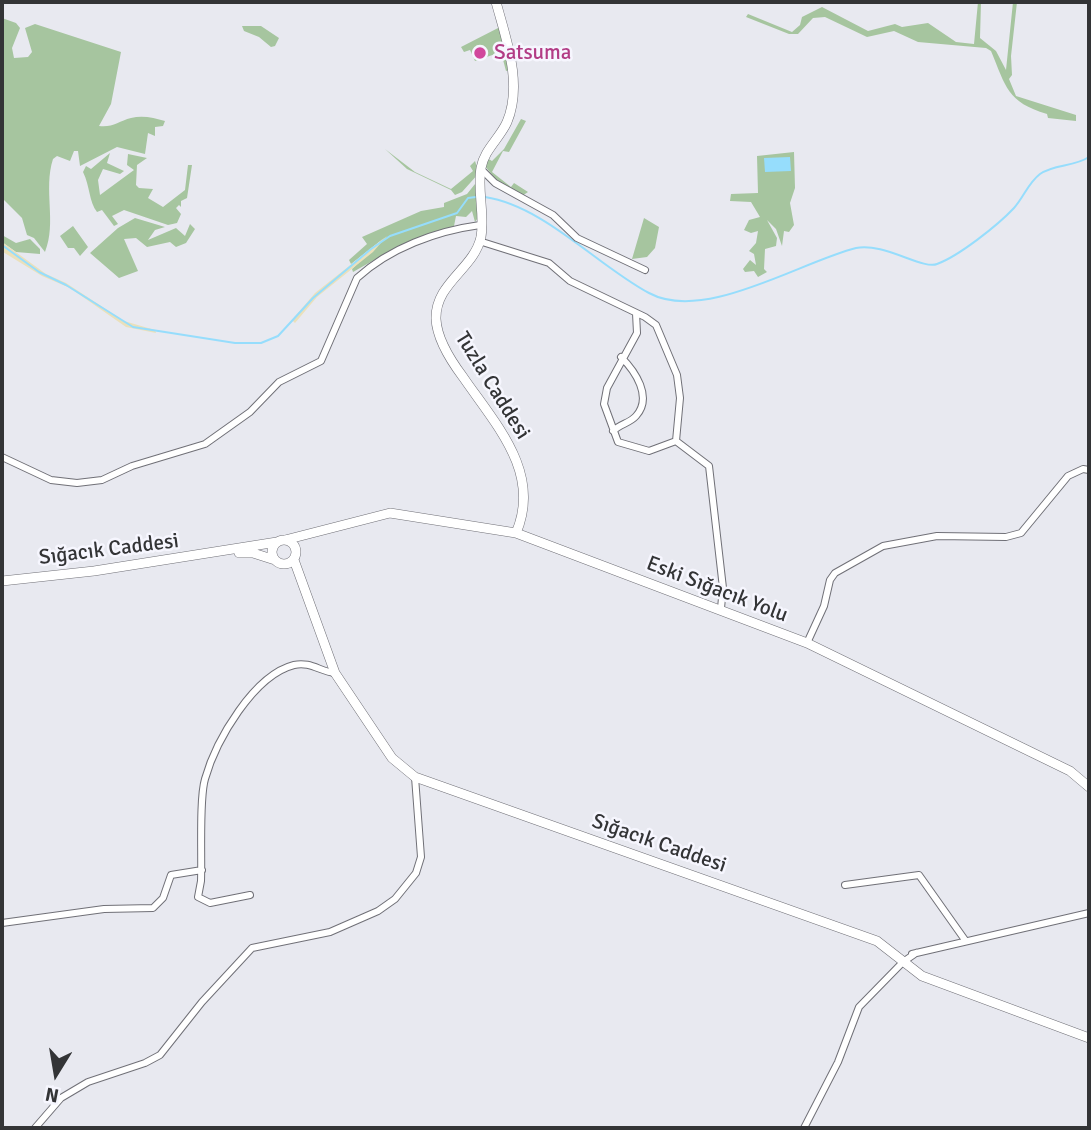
<!DOCTYPE html>
<html>
<head>
<meta charset="utf-8">
<style>
  body { margin:0 }
  #map { position:relative; width:1091px; height:1130px; overflow:hidden; background:#e8e9f0; font-family:Signika,sans-serif }
  canvas { display:block }
  .frame { position:absolute; inset:0; border:4px solid #333436; pointer-events:none }
  .north { position:absolute; left:21px; top:1039px; width:70px; height:70px; -webkit-text-stroke:5px #f6f6fe; paint-order:stroke; rotate:191deg; font-size:19px; font-weight:700; line-height:28px; text-align:center; color:#333436 }
  .north::after { content:''; display:block; margin:auto; width:24px; height:32px; background:#333436; clip-path:polygon(50% 0,100% 100%,50% 72%,0 100%) }
</style>
</head>
<body>
<div id="map">
<canvas width="1091" height="1130"></canvas>
<div class="frame"></div>
<div class="north">N</div>
</div>
<script>
const c = document.querySelector('canvas').getContext('2d');
c.lineJoin = 'round';
function paint(path, color) { c.fillStyle = color; c.fill(path, 'evenodd'); }
function trace(path, color, width, dash) { c.strokeStyle = color; c.lineWidth = width; c.lineCap = dash ? 'butt' : 'round'; c.setLineDash(dash || []); c.stroke(path); }
function write(font, color, halo, rows, align = 'center') {
  c.font = font + ' Signika,sans-serif'; c.lineWidth = 5; c.setLineDash([]); c.textBaseline = 'middle'; c.strokeStyle = halo; c.fillStyle = color; for (const [text, x, y, turn = 0] of rows) {
    c.save(); c.translate(x, y); c.rotate((+turn || 0) * Math.PI / 180); c.textAlign = isNaN(turn) ? turn : align; if (halo) c.strokeText(text, 0, 0); c.fillText(text, 0, 0); c.restore();
  }
}
paint(new Path2D(`
  M978,2H981L980,38L996,51L1006,70L1013,2H1017L1011,56L1012,75L1009,79L1016,96L1076,115V121L1048,118L1047,114C1007,102 1006,87 991,51L986,48L918,42L894,31L867,37L825,17L813,18L798,34H789L746,17L748,14L792,32L800,25L802,17L822,7L868,31L895,24L902,27L928,23L956,42L974,44Z
  M2,18L16,23L20,28L12,48L14,58L28,57L32,52L25,28L35,24L121,52L111,104L99,126C112,128 119,121 131,118C143,115 154,118 165,121L163,126L155,127V136L148,133L145,154L117,147L80,166L78,151H74L70,161L57,156L53,159C43,190 57,222 45,252L34,238L27,235L22,218L2,198Z
  M242,26H261L279,38L275,46L271,47L259,37L244,31Z
  M500,27L508,64L509,70L506,71L501,52L475,61L470,50L464,52L461,47Z
  M521,119L526,121L509,152L503,151L492,172L511,187L514,183L528,192L522,196L498,182L484,165L487,158L492,161L504,149Z
  M385,149L415,172L451,189L473,171L470,166L475,161L479,173L462,192L455,195L451,190L407,169Z
  M794,152L795,188L790,203L794,225L789,232L784,231L782,246L776,229L767,220L777,238L776,246L765,249L764,269L767,272L758,277L754,271L745,272L743,269L750,260L756,265L754,254L749,251L756,243L758,231L751,233L744,230L749,220L760,217L751,202L730,201L731,194L758,193L757,156Z
  M110,153L107,163L124,171L120,174L103,169L98,180L100,195L134,170L127,165L128,154L147,158L137,165L136,185L139,188L153,189L148,198L163,207L185,190L188,165H192L187,198L181,201V207L179,205L176,208L181,214L177,223L168,225L124,210L112,216L118,224L114,226L102,210L97,212C89,202 90,186 83,172L86,166L91,169Z
  M479,179L480,215L475,222L472,211L466,217L456,216L454,226L397,247L353,272L352,269L384,238L351,264L349,260L367,244L362,237L421,211L444,207V203L467,194Z
  M135,218L165,227L155,230L148,240L176,228L185,236L190,224L195,229L186,243L176,247L170,242L147,247L136,238L124,239L138,271L119,278L90,253L118,228Z
  M644,218L659,227L655,248L647,257L632,259Z
  M73,226L88,247L80,256L74,248H68L60,236Z
  M2,235L16,243L30,239L40,249V254L16,252L2,242Z`), '#a6c59f');
paint(new Path2D(`
  M387,236L373,252L317,297L295,323L292,320L315,293Z
  M2,242L46,274L66,283L124,321L155,330L156,333L126,327L70,288L42,276L3,252Z`), '#eae0bb');
paint(new Path2D(`
  M790,157L791,171L765,172L764,158Z`), '#96ddfc');
trace(new Path2D(`
  M485,197C544,206 598,266 649,293C704,323 800,262 856,248C883,242 923,270 937,264C959,256 998,225 1014,208C1024,197 1028,183 1040,174C1054,164 1074,167 1089,157
  M2,245L39,272L66,285L133,327L235,343H261L278,336L313,298L371,249L390,236L457,213L468,198L476,197`), '#96ddfc', 2);
const street = new Path2D(`
  M481,169L495,183L553,215L577,238L645,270
  M479,241L549,263L570,281L645,317L656,325L677,375L680,398L676,441L709,466L723,588L721,608
  M636,313L637,333L607,388L604,404L618,442L649,451L676,441
  M613,431C620,424 630,423 636,416C653,397 635,371 621,357
  M2,457L51,480L77,483L102,480L132,466L205,444L250,412L279,382L321,361L357,278C390,248 436,231 480,225
  M807,643L824,606L830,580L835,573L883,546L937,536L1006,537L1021,533L1068,476L1083,469L1089,470
  M845,885L919,875L965,940
  M250,895L210,903L198,897L201,881C202,856 199,799 205,779C216,740 254,675 294,665C310,661 321,672 335,673
  M2,923L104,909L153,908L163,898L171,875L202,870
  M912,954L1089,913
  M35,1128L61,1098L88,1082L145,1063L160,1055L202,1002L252,948L330,932L378,911L395,899L416,873L421,857L415,777
  M804,1128L838,1062L859,1007L903,962L916,953`);
const secondary = new Path2D(`
  M496,2C506,39 523,84 507,122C500,138 484,150 481,168C477,190 485,215 481,237C474,269 435,283 436,319C437,340 451,361 463,377C496,425 542,473 516,533
  M272 552a12 12 0 1 1 24 0a12 12 0 1 1-24 0Z
  M285,540L390,513L516,533L807,643L1070,771L1089,787
  M239,553H253L275,560
  M294,560L335,673L392,758L415,777L877,941L922,976L1089,1038
  M2,581L94,571L277,542`);
trace(street, '#707077', 8);
trace(secondary, '#707077', 10);
trace(street, '#fff', 6);
trace(secondary, '#fff', 9);
for (const [x, y, r, color] of [
  [480,53,7,"#d1479c"]
]) { const dot = new Path2D(); dot.arc(x, y, r, 0, 2 * Math.PI); c.fillStyle = color; c.fill(dot); trace(dot, '#f6f6fe', 2.5); }
write('21px', '#b23c85', '#f6f6fe', [
  ["Satsuma",494,53]
], 'left');
write('21px', '#333436', '#f6f6fe', [
  ["Tuzla Caddesi",492,386,58],
  ["Sığacık Caddesi",109,550,-7],
  ["Eski Sığacık Yolu",717,590,21],
  ["Sığacık Caddesi",659,844,19]
]);
</script>
</body>
</html>
